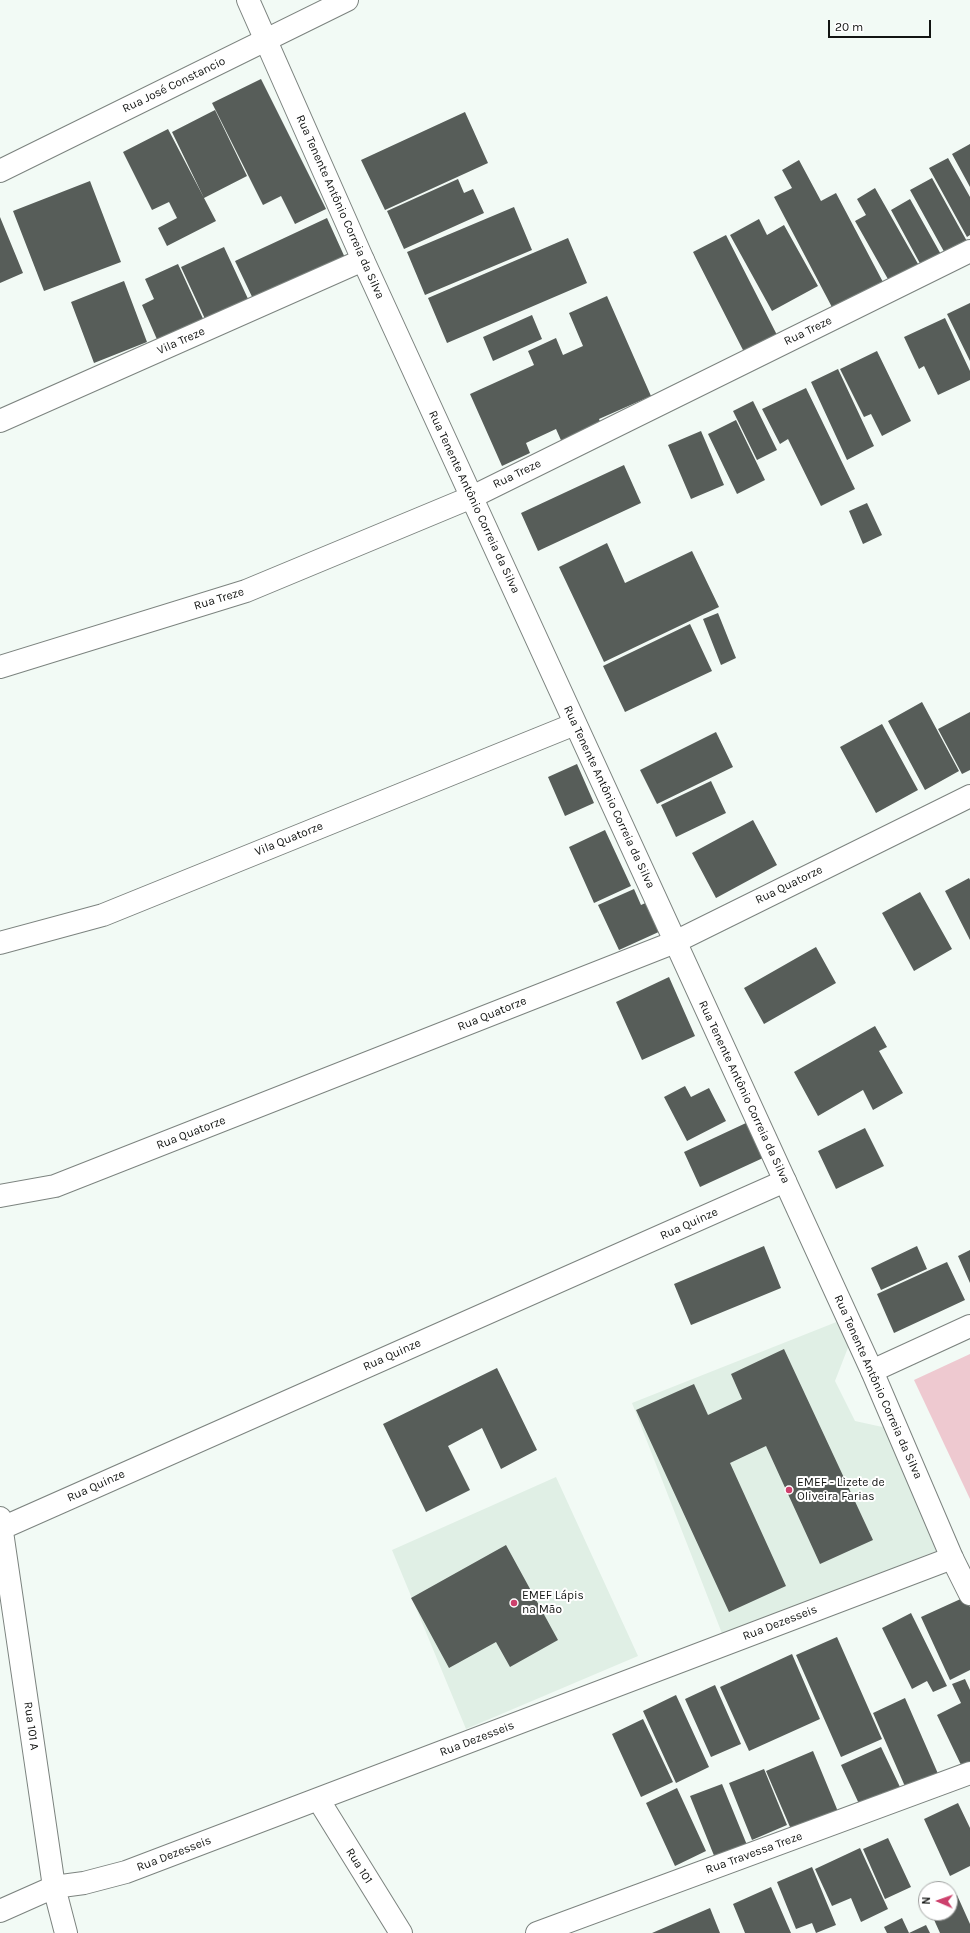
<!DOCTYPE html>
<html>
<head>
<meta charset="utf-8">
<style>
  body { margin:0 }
  #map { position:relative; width:970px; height:1933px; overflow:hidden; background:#f2faf5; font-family:Karla,sans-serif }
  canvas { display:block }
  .north { position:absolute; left:918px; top:1881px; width:40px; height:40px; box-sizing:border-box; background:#fff; border:1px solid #a0a1a0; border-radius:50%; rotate:272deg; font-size:11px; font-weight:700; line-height:16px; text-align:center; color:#121412 }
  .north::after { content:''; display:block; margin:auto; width:14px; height:18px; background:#cd406c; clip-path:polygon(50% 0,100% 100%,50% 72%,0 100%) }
  .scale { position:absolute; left:828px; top:20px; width:103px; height:18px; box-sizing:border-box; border:2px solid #121412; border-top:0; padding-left:5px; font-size:12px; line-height:14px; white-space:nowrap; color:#121412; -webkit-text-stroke:3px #fff; paint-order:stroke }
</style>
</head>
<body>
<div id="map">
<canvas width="970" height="1933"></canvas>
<div class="north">N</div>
<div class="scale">20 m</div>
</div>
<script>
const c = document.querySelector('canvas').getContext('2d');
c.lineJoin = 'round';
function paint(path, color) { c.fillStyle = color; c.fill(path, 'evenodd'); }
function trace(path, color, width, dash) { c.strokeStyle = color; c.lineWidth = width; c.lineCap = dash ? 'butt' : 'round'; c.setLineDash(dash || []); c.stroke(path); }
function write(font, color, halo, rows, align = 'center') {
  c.font = font + ' Karla,sans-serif'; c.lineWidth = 4; c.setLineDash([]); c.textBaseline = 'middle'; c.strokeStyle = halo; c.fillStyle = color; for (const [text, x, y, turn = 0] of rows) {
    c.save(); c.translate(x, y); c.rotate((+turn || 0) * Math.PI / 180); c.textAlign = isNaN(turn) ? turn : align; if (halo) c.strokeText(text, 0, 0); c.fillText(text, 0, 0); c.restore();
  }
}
paint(new Path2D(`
  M839,1321L849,1345L835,1381L855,1421L887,1428L936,1551L723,1636L632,1403Z
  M556,1477L638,1656L466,1729L392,1550Z`), '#e0efe5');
paint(new Path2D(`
  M970,1354V1499L914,1380Z`), '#eec9d0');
paint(new Path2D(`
  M261,79L326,209L295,224L281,196L263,205L212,103Z
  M215,110L247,176L204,198L172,132Z
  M465,112L488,163L385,210L361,160Z
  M168,129L216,221L167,246L158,228L177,218L169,202L152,210L123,152Z
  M970,144V187L952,154Z
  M948,158L970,197V235L967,237L929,168Z
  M799,160L821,201L836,193L884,284L834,311L774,197L792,188L782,170Z
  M932,178L969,245L947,257L910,190Z
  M458,179L464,193L473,189L484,213L404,249L387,211Z
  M90,181L121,262L44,291L13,211Z
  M875,188L922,271L893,288L855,221L866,215L857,199Z
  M910,199L943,258L923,269L891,210Z
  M514,207L532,250L425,295L407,252Z
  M0,217L23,273L0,283Z
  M327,218L346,260L255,303L235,261Z
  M759,219L767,235L784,225L818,286L772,311L730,235Z
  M726,235L777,335L744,352L693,252Z
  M568,238L587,283L447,343L428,298Z
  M224,247L249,301L206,321L181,267Z
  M178,264L205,323L159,344L142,305L154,299L145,279Z
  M124,281L147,342L94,363L71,302Z
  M607,296L651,396L599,419L603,429L564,447L556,429L526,443L530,453L502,466L470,394L534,365L528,351L556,338L563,355L583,346L569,313Z
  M970,303V361L947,314Z
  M532,315L542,339L493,361L483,337Z
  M945,318L970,371V380L938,395L924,366L919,369L904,337Z
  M877,351L911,421L882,436L871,414L864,417L840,369Z
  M838,369L874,446L847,460L811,382Z
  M806,388L855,489L821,506L788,439L780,444L762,409Z
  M753,401L777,450L757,460L733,411Z
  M736,420L765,480L737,494L708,434Z
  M701,431L724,485L691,499L668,445Z
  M624,465L641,503L538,551L521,513Z
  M867,503L882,535L863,544L849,511Z
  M607,543L625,583L692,551L719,607L604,662L559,567Z
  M718,613L736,658L721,665L703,619Z
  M690,624L712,671L625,712L603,666Z
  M922,702L959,771L925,790L888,721Z
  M970,712V770L962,774L938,729Z
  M882,724L918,790L876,813L840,747Z
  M716,732L733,767L657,804L640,770Z
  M577,764L594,803L565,816L548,777Z
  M711,781L726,813L676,837L661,805Z
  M753,820L777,865L716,898L692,853Z
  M605,830L631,886L594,903L569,847Z
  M969,878L970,880V940L945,891Z
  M634,889L641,905L650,901L663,930L619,950L598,905Z
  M920,892L952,949L914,971L882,913Z
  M816,947L836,983L764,1024L744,988Z
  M669,977L695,1036L642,1060L616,1002Z
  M875,1026L887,1047L879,1051L903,1093L873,1110L863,1090L818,1116L794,1072Z
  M685,1086L691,1097L709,1088L726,1121L687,1141L664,1097Z
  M746,1123L763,1158L700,1187L684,1152Z
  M865,1128L884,1166L836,1189L818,1151Z
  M764,1246L781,1288L691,1325L674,1284Z
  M917,1246L927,1269L881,1290L871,1268Z
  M970,1250V1283L958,1256Z
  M947,1262L965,1300L894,1333L877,1294Z
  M784,1349L873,1540L820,1564L766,1446L730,1463L786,1586L729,1612L636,1410L694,1384L708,1415L742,1399L731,1374Z
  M497,1368L537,1450L501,1469L482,1428L448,1446L470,1490L426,1512L383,1424Z
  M506,1545L558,1640L510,1667L496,1642L449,1668L411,1598Z
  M965,1597L970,1607V1670L950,1680L921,1617Z
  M911,1613L947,1686L933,1692L927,1681L912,1689L882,1628Z
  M837,1637L882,1739L841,1757L796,1655Z
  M792,1654L820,1719L749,1751L720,1687Z
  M965,1679L970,1690V1766L963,1769L937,1715L961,1703L952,1684Z
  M715,1685L741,1744L711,1757L685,1699Z
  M676,1695L709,1767L676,1783L643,1711Z
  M905,1698L939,1776L907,1791L873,1713Z
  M643,1719L673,1782L641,1797L612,1734Z
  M881,1747L900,1787L860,1806L841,1765Z
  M813,1751L839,1814L793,1834L766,1771Z
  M764,1769L787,1825L752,1840L729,1783Z
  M722,1784L747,1845L715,1858L690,1796Z
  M677,1788L706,1851L675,1866L646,1803Z
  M958,1803L970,1828V1866L950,1876L924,1819Z
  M888,1838L911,1887L885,1899L863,1849Z
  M860,1848L888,1909L861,1922L851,1898L832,1906L815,1869Z
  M812,1867L836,1925L816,1933L812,1923L796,1929L777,1882Z
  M771,1887L791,1933H745L733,1904Z
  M957,1895L970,1924V1933H940L931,1913H950V1898Z
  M710,1908L720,1933H652Z
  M902,1918L909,1933L926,1925L930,1933H887L884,1927Z`), '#575d59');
const minor = new Path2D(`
  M0,171L347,0
  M0,421L363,260
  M0,667L246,591L472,497L970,251
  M0,943L103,915L575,724
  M0,1196L55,1186L675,942L970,796
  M872,1371L970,1326
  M0,1518L54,1887L66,1933
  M0,1529L785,1181
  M318,1799L401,1933
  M0,1911L54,1887L84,1883L126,1872L952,1558
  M537,1933L970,1773`);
const secondary = new Path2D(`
  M248,0L363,260L872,1371L952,1558L970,1594`);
trace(minor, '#7c837f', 24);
trace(secondary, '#7c837f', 24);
trace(minor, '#fff', 22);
trace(secondary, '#fff', 22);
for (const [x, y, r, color] of [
  [789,1490,4,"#cd406c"],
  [514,1603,4,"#cd406c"]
]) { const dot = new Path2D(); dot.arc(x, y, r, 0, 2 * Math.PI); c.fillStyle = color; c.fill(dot); trace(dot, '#fff', 1.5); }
write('12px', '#121412', '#fff', [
  ["Rua José Constancio",174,85,-26],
  ["Rua Tenente Antônio Correia da Silva",340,207,66],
  ["Rua Treze",808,331,-26],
  ["Vila Treze",181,341,-24],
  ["Rua Treze",517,474,-26],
  ["Rua Tenente Antônio Correia da Silva",474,502,65],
  ["Rua Treze",219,599,-17],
  ["Rua Tenente Antônio Correia da Silva",609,797,65],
  ["Vila Quatorze",289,839,-22],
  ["Rua Quatorze",789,885,-26],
  ["Rua Quatorze",492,1014,-22],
  ["Rua Tenente Antônio Correia da Silva",744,1092,65],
  ["Rua Quatorze",191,1133,-21],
  ["Rua Quinze",689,1224,-24],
  ["Rua Quinze",392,1355,-24],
  ["Rua Tenente Antônio Correia da Silva",878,1387,66],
  ["Rua Quinze",96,1486,-24],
  ["Rua Dezesseis",780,1623,-21],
  ["Rua 101 A",31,1726,82],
  ["Rua Dezesseis",477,1739,-21],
  ["Rua Travessa Treze",754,1853,-20],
  ["Rua Dezesseis",174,1854,-21],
  ["Rua 101",359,1866,58]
]);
write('12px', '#121412', '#fff', [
  ["EMEF - Lizete de",797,1483],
  ["Oliveira Farias",797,1497],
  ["EMEF Lápis",522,1596],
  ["na Mão",522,1610]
], 'left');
</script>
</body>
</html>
